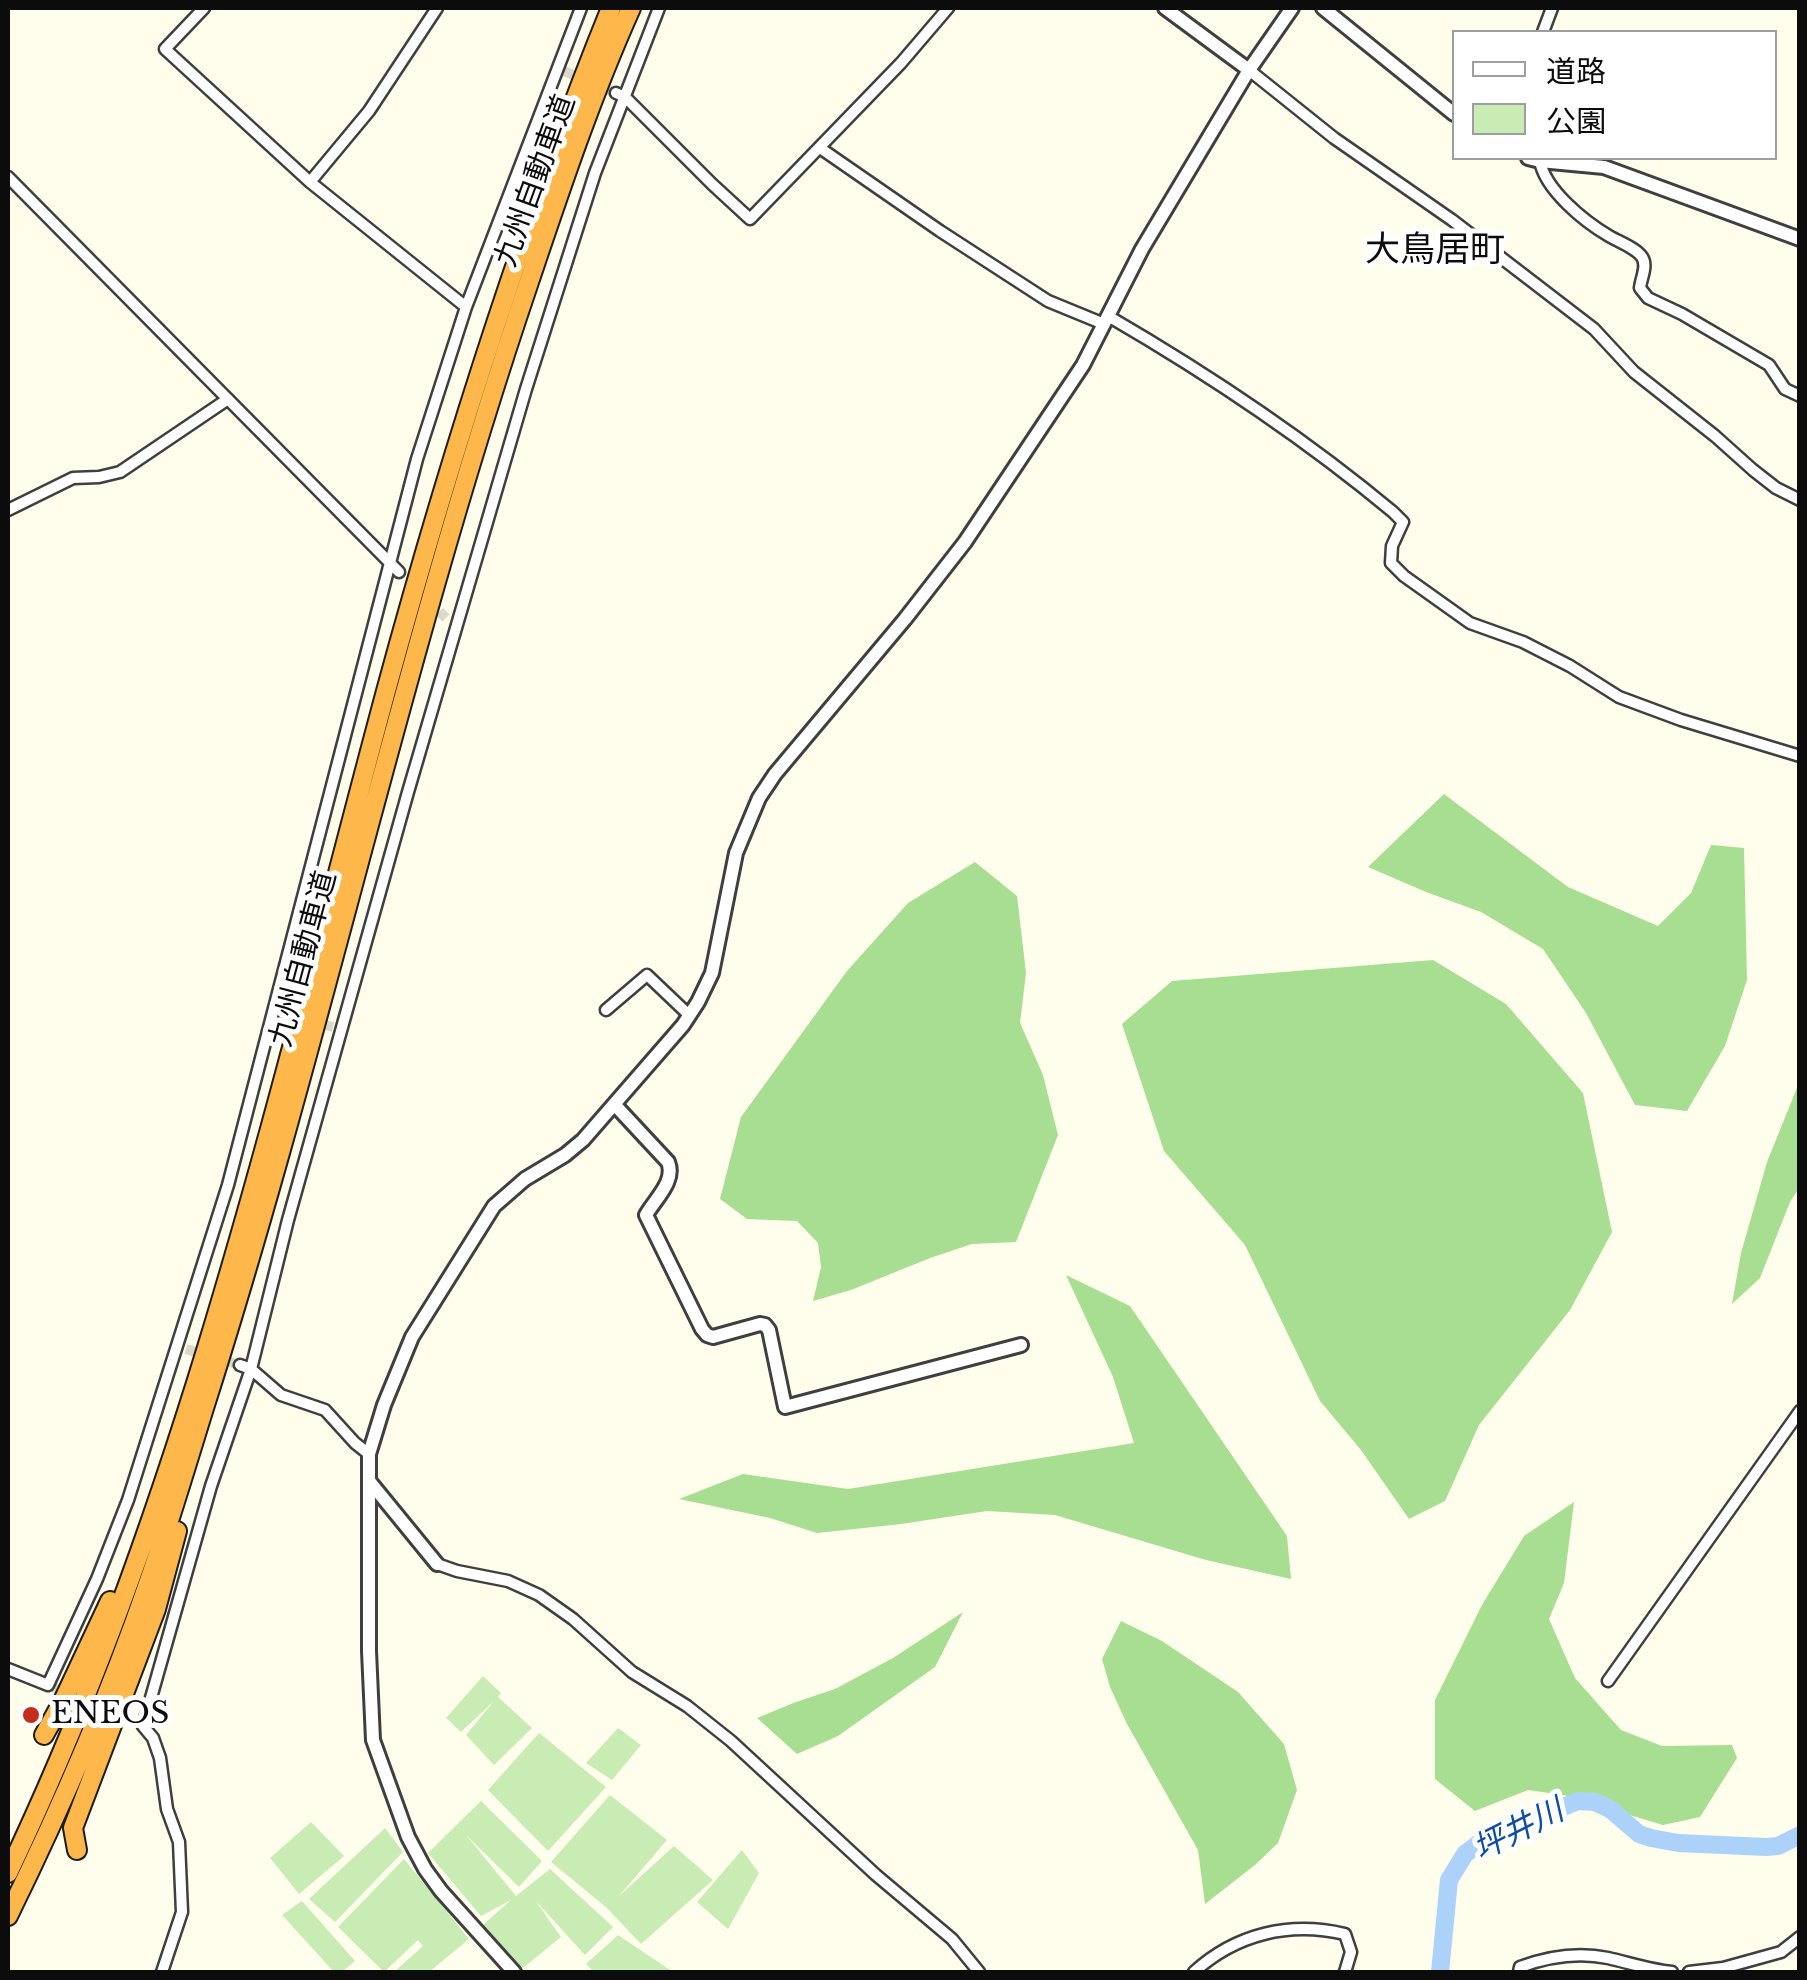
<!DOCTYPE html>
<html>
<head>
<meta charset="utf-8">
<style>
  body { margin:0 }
  #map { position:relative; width:1807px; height:1980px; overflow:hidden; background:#fffeec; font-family:"Libre Baskerville","Noto Sans JP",serif }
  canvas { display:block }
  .frame { position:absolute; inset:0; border:10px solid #0c0c0c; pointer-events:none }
  .legend { position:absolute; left:1452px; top:30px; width:325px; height:130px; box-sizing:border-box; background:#fff; border:2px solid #9e9e9e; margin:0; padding:12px 18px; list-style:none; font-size:30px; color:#0c0c0c }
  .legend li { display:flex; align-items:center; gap:20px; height:50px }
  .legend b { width:50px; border:2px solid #9e9e9e }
</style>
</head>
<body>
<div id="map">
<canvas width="1807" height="1980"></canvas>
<div class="frame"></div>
<ul class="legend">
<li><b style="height:12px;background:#fff"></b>道路</li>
<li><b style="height:28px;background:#c8ecb3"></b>公園</li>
</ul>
</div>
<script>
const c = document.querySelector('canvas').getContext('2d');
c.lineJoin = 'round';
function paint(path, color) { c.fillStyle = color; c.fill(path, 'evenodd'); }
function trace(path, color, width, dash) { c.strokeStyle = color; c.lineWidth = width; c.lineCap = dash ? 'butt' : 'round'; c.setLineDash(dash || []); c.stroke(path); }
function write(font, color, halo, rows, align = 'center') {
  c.font = font + ' "Libre Baskerville","Noto Sans JP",serif'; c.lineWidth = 10; c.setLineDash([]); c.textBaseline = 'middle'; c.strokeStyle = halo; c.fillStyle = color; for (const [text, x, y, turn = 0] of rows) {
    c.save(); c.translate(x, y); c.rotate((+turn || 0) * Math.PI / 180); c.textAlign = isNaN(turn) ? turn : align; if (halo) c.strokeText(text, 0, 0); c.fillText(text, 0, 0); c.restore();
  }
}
paint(new Path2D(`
  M483,1676L501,1693L498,1697L532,1728L494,1765L466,1735L494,1701L461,1732L446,1718Z
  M618,1728L641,1745L612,1780L586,1763Z
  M539,1733L606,1787L548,1851L488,1790Z
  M610,1795L667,1840L618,1897L674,1846L713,1880L641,1944L607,1908L551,1862Z
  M481,1801L542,1861L519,1887L466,1835L516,1896L550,1869L613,1927L585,1955L535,1900L561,1937L523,1968L483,1925L511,1900L481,1916L428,1853Z
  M311,1822L344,1856L299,1894L270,1858Z
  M385,1828L403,1852L335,1922L309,1899Z
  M742,1850L759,1873L728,1929L697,1902Z
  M404,1859L469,1939L429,1972H394L423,1946L418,1940L384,1972L338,1927Z
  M302,1901L355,1961L342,1972H334L282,1915Z
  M618,1935L673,1972H594L586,1964Z`), '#c8ecb3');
paint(new Path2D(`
  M1444,794L1568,887L1658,926L1691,893L1711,845L1744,848L1747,980L1725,1046L1687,1111L1635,1105L1586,1013L1543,949L1481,912L1426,892L1368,867Z
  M975,862L1017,896L1026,973L1020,1023L1043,1075L1058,1135L1016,1242L972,1244L930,1258L851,1290L813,1301L821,1267L818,1243L797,1221L747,1219L720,1199L741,1117L847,971L908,903Z
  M1433,960L1506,1004L1583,1093L1612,1232L1570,1310L1479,1425L1445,1501L1409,1519L1361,1450L1320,1401L1245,1245L1164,1151L1122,1024L1172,981Z
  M1799,1083V1188L1790,1202L1760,1278L1732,1304L1741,1253L1767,1162Z
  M1066,1275L1130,1306L1287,1536L1291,1579L1206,1560L1055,1515L987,1511L901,1524L817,1533L770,1518L679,1499L743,1474L848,1489L1134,1443L1113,1377Z
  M1574,1502L1564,1583L1549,1619L1575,1678L1621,1730L1662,1746L1732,1745L1737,1758L1700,1817L1663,1825L1563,1795L1528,1790L1475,1811L1435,1779V1700L1482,1605L1524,1536Z
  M963,1612L935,1667L838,1736L797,1754L757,1718L796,1702L835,1689L893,1658Z
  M1121,1621L1162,1641L1238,1692L1284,1744L1297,1790L1278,1843L1255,1865L1205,1904L1198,1850L1127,1724L1110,1687L1102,1659Z`), '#a8de91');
trace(new Path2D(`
  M1440,1972L1449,1880L1465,1854L1482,1841L1578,1801L1595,1802L1610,1809L1639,1834L1651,1838L1678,1843L1766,1847L1778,1846L1800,1835`), '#acd2fa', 18);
trace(new Path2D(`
  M564,71L616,93
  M429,601L446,618
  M281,1014L333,1027
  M186,1349L240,1365
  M48,1685L143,1726`), '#dbdaca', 10, [10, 5]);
const minor = new Path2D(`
  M204,8L165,49L310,182L466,307
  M1543,32L1552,8
  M1249,70L1334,138L1452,220L1594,329L1634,372L1715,436L1753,470L1776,488L1800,500
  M616,93L625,97L712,184L750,219L901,63L948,8
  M820,148L940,231L1048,301L1104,324
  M1540,161C1545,190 1585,222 1609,236C1619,242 1636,248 1642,257C1648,266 1641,278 1640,288L1648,298L1682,314L1769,365L1785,389L1800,396
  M8,177L399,572
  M310,182L369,111L437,8
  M1108,316C1208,374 1304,438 1393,512L1403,522L1392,546L1391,563L1404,576L1470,623L1523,642L1570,666L1619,697L1681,720L1800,756
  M8,510L73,478L99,477L120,472L228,399
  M606,1010L647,975L689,1015
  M240,1365L251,1369L281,1395L325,1410L355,1443L369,1454
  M437,1564L457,1571L508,1581L539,1595L573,1619L632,1672L687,1706L731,1741L876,1875L952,1939L979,1972
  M8,1669L48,1685L97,1579L128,1500L228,1185L417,459L466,307L581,8
  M1608,1681L1800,1411
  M162,1972L182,1912L179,1842L167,1809L160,1758L153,1738L143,1726L211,1486L251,1369L288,1220L408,792L526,389L595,173L659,8
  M1194,1972C1236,1934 1289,1921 1345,1934L1351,1952L1345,1972
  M1519,1972L1520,1967C1547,1957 1579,1952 1608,1958C1630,1963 1650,1970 1672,1972
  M1689,1972L1723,1968L1781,1952L1800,1937`);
const tertiary = new Path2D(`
  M1165,8L1249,70
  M1323,8L1454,114
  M1528,158L1540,161L1604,167L1800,239
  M615,1105L668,1162C676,1181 655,1199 646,1215L702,1329L707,1335L713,1337L760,1324L765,1325L769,1330L785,1407L1021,1345
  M370,1482L437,1564
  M514,1972L441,1891L425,1869L408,1837L373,1740L369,1651V1454L384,1405L412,1337L494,1206L525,1179L565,1155L583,1140L683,1025L698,1002L712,973L736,853L759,798L775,774L905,619L965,542L1083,365L1142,249L1249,70L1292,8`);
const motorway = new Path2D(`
  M44,1735L64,1699L110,1601
  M77,1850L73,1828L156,1609L177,1531
  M8,1873C187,1498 279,1090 386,691C449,460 521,230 611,8
  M8,1916C61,1808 110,1695 149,1581C169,1524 186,1466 204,1408C323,1035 403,652 529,282C560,190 591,97 631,8`);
trace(minor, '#3f3f3f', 15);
trace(tertiary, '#3f3f3f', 18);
trace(motorway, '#1d1d1d', 22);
trace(minor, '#fff', 10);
trace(tertiary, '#fff', 12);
trace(motorway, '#feb74a', 18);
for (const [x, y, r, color] of [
  [31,1715,10,"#c52c1b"]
]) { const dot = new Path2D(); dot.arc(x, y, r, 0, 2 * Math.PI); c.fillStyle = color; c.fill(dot); trace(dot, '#fff', 4); }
write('30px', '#0c0c0c', '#fff', [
  ["九州自動車道",536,181,-70],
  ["九州自動車道",304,959,-75]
]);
write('30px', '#0c0c0c', '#fff', [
  ["ENEOS",51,1715]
], 'left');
write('italic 32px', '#0d4da6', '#fff', [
  ["坪井川",1519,1831,-27]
]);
write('35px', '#0c0c0c', '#fff', [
  ["大鳥居町",1435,251]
]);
</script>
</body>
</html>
